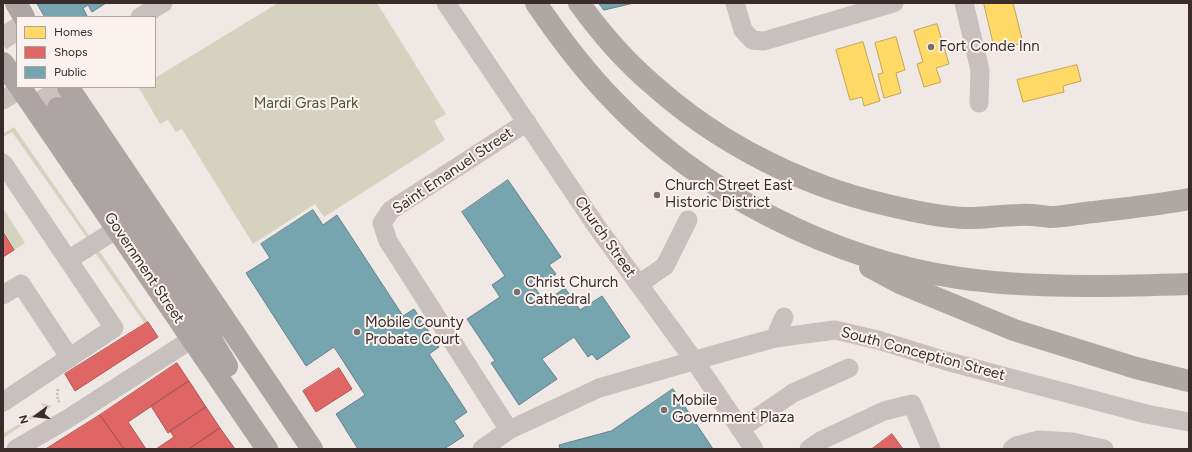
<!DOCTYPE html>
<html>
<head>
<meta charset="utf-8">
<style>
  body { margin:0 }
  #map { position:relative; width:1192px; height:452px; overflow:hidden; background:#efe8e5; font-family:Figtree,sans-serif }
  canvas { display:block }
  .frame { position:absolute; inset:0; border:4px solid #3a2c2b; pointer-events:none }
  .legend { position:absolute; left:16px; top:16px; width:140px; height:72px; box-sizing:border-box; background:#faf2ee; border:1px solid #ada3a0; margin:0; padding:5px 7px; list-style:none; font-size:12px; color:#3a2c2b }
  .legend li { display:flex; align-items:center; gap:8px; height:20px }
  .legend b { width:20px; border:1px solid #ada3a0 }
  .north { position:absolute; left:16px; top:396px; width:40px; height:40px; -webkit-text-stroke:3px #faf2ee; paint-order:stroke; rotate:255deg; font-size:11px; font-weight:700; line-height:16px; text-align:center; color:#3a2c2b }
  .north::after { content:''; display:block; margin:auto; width:14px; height:18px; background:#3a2c2b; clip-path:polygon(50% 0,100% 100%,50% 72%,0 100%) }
</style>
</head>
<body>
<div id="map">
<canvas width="1192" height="452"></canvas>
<div class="frame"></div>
<ul class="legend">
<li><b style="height:11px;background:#ffd966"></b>Homes</li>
<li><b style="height:11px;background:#e06666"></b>Shops</li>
<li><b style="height:11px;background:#76a5af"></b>Public</li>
</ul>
<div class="north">N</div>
</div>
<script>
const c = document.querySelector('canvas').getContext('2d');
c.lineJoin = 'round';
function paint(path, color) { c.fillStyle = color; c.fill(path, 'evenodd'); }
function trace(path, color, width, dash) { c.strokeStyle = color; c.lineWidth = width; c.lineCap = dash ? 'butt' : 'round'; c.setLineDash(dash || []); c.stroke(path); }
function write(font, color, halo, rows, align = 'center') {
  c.font = font + ' Figtree,sans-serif'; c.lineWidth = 4; c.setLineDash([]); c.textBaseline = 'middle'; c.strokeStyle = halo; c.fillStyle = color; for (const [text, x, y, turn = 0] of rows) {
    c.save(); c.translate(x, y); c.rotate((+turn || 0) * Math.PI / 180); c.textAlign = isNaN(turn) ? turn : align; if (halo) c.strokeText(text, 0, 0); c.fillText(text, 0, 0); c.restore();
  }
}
paint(new Path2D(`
  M278,3H377L446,114L434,121L445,140L324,217L315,204L253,244L182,129L176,132L168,120L160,124L139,88L155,87V78Z
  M14,127L90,237L87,238L12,132L3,137V134Z
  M3,208L25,243L14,250L3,232Z
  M98,249L148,322L145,324L94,251Z
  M41,403L52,406L3,438V434L44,408Z`), '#d5d3c0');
const homes = new Path2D(`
  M984,3H1013L1023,43L995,50Z
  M937,24L949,64L936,68L941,82L924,87L917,64L923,62L914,31Z
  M896,37L905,70L896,73L901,93L884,98L878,74L883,73L875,43Z
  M863,42L880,101L864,106L862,97L850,100L836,50Z
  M1077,65L1081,81L1063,86L1064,92L1023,102L1017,80Z`);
paint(homes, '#ffd966');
trace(homes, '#c4a554', 1);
const shops = new Path2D(`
  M3,232L14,250L3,257Z
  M148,322L158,337L75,391L65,374Z
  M177,363L189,381L128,422L146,449H124L100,415Z
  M339,368L352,389L316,412L303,391Z
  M189,381L206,407L168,433L151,406Z
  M206,407L220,428L189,449H156L174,437L170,431Z
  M100,415L124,449H46Z
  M220,428L235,449H189Z
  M892,434L903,449H872Z`);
paint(shops, '#e06666');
trace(shops, '#ae5554', 1);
const public = new Path2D(`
  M37,3H106L92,12L88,5L83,8L87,16L85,17H45Z
  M599,3H634L604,10Z
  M508,180L561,257L549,265L556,274L535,288L545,302L565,288L580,310L602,296L630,337L597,360L592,354L588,357L574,337L542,359L557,379L519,405L491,363L495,361L467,319L500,297L492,285L505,276L462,212Z
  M313,210L323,225L337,215L403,316L414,309L439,347L429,354L467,412L454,421L464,436L444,449H358L336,414L365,395L334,347L306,366L246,273L270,258L261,244Z
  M673,389L713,449H560L559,445L611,431Z`);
paint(public, '#76a5af');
trace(public, '#648187', 1);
trace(new Path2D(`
  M3,25L17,46
  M44,87L58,108`), '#cbc2c0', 22, [22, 11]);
trace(new Path2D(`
  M58,389L57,396L59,402`), '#c1b9b6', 2.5, [2, 2]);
trace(new Path2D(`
  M446,3L597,227L694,360L754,449
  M735,3L743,30L752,40L764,41L894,3
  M964,3L980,70L979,103
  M140,17L163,3
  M3,100L24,87
  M3,163L114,328L3,402
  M68,260L117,229
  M639,284L665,266L688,220
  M3,295L21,284L70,358
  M775,338L784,317
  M740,429L793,393L849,368
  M509,430L388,241L382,223L391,210L527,122
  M16,449L69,418L192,339
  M482,449L509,430L599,388L717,354L775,338L835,330L878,340L946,361L1146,414L1189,422
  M809,449L822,440L884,411L912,404L931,449
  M1012,449L1016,446L1039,440L1072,442L1104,449`), '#c8c0be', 19);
trace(new Path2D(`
  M16,3L24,17
  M3,63L17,83
  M20,87L267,449
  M68,87L312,449
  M58,108L200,317L215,346L227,366`), '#ada5a3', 22);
trace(new Path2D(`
  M536,3C559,37 584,70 613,100C702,194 832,259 959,278C1035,289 1113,286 1189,284
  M579,3C600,32 624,60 652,84C718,143 800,185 887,205C912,211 938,217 964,218C982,219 1001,215 1019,215C1029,214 1040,216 1050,217C1064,217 1080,213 1094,212C1126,208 1158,205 1189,199
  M870,267L900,283L1014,330L1136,368L1189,381`), '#aea7a4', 22);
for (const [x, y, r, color] of [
  [931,47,4,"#796e6c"],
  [657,195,4,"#796e6c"],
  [517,292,4,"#796e6c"],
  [357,332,4,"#796e6c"],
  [664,410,4,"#796e6c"]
]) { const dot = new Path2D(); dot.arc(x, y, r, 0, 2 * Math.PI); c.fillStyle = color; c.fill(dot); trace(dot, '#faf2ee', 1.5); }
write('15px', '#3a2c2b', '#faf2ee', [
  ["Fort Conde Inn",939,47],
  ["Church Street East",665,186],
  ["Historic District",665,203],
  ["Christ Church",525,283],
  ["Cathedral",525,300],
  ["Mobile County",365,323],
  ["Probate Court",365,340],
  ["Mobile",672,401],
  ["Government Plaza",672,418]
], 'left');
write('15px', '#525730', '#faf2ee', [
  ["Mardi Gras Park",306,104]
]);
write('15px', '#3a2c2b', '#faf2ee', [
  ["Saint Emanuel Street",453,171,-34],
  ["Church Street",605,237,55],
  ["Government Street",144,268,56],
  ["South Conception Street",923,354,15]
]);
</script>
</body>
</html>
